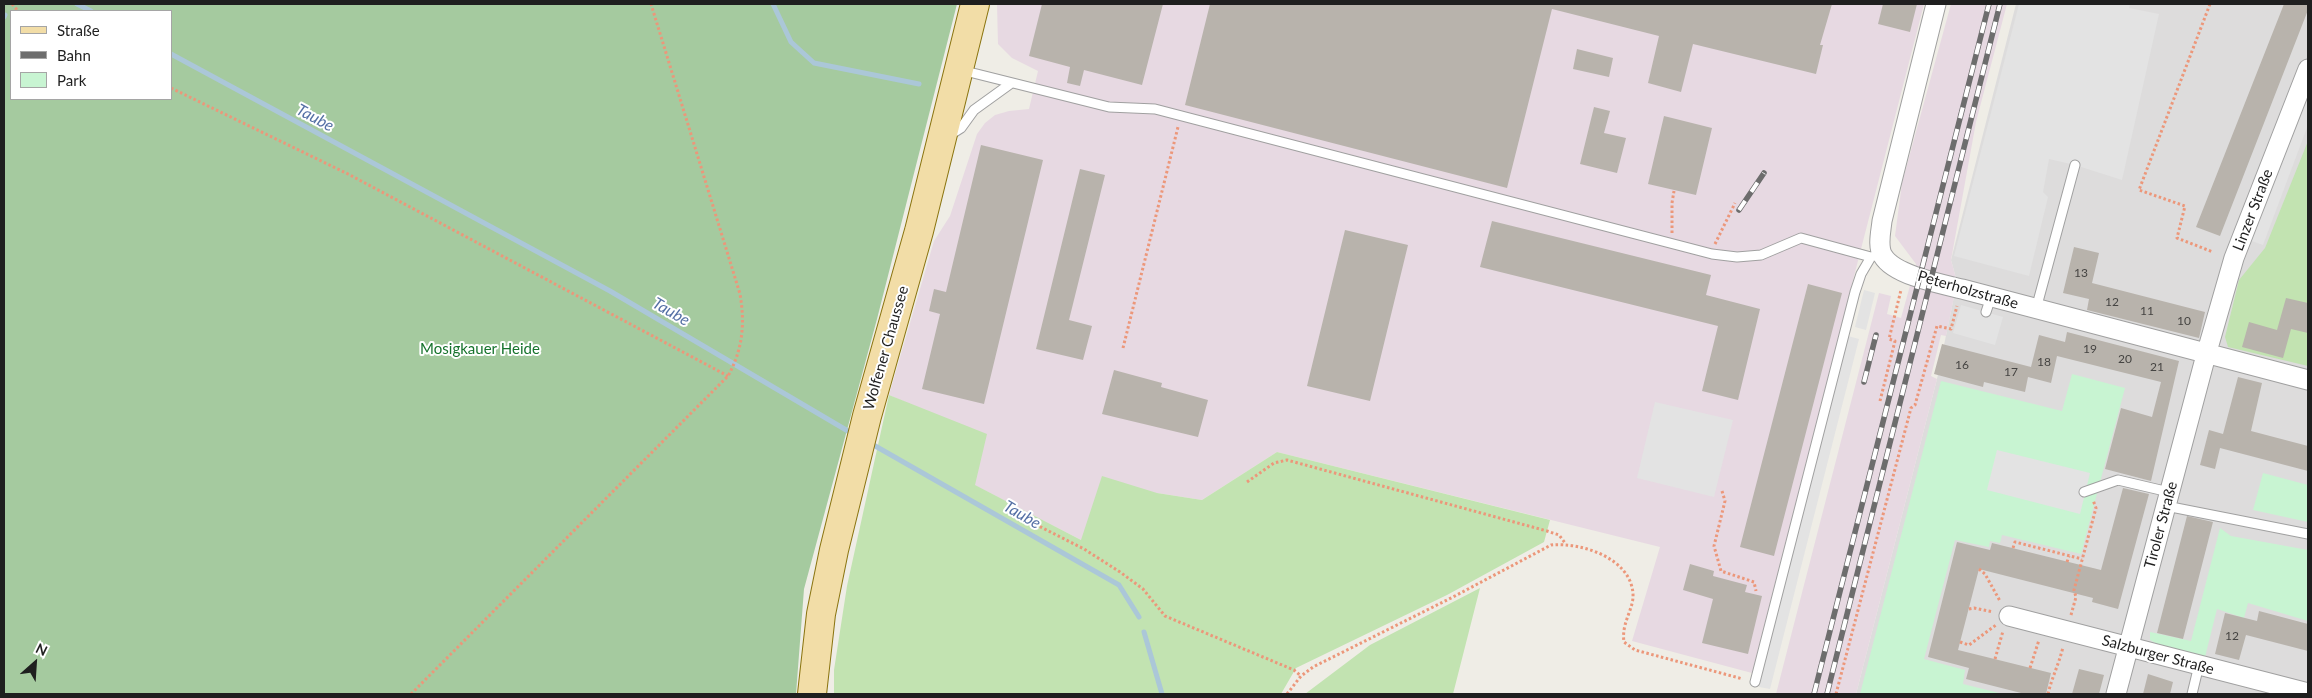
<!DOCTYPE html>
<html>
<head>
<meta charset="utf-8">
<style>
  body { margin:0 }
  #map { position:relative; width:2312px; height:698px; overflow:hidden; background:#efede6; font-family:Lato,sans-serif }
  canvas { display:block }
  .frame { position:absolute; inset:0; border:5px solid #1f1f1f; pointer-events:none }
  .legend { position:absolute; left:10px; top:10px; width:162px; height:90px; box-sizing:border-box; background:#fff; border:1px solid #a5a5a5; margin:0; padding:6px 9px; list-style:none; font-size:15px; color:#1f1f1f }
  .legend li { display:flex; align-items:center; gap:10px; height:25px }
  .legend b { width:25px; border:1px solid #a5a5a5 }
  .north { position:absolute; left:10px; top:638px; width:50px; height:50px; -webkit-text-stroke:4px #fff; paint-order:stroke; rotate:26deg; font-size:14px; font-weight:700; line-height:20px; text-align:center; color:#1f1f1f }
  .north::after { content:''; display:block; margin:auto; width:18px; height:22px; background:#1f1f1f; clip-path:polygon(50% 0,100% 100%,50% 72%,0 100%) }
</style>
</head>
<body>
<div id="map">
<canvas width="2312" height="698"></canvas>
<div class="frame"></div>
<ul class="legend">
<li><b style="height:6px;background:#f2dda7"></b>Straße</li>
<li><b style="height:6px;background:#6d6d6d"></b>Bahn</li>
<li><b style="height:14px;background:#c8f4d2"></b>Park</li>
</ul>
<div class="north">N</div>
</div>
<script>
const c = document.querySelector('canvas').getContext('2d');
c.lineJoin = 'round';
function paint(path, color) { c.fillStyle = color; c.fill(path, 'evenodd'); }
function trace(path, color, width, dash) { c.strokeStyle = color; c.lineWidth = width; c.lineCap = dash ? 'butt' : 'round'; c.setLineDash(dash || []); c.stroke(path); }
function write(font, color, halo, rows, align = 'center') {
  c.font = font + ' Lato,sans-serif'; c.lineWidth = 4; c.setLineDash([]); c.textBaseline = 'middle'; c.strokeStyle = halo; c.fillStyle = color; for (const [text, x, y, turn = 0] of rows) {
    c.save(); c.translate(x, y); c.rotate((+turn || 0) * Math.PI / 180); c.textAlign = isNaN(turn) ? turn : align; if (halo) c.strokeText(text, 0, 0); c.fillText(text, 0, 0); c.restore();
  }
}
paint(new Path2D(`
  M2016,4H2308V694H1856L1937,379L1957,282L1951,260Z`), '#dddcdc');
paint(new Path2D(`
  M997,4H1924L1752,673L1632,641L1660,547L1277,452L1202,500L1157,493L1081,540L974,485L914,406L889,395L934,241L950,216L977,134L985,123L995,115L1009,111L1029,109L1038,71L1012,58L998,44Z
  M1951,4H2007L1976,122L1951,260L1957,282L1946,336L1941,335L1931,376L1937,379L1856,694H1776L1879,293L1891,296L1887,314L1901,318L1916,264L1895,236L1902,183Z`), '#e7d9e2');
paint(new Path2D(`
  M2308,141V366L2228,347L2225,337L2239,280L2265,248Z
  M889,395L987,434L975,485L1081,540L1102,476L1157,493L1202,500L1277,452L1550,520L1544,542L1447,595L1296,668L1281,694H834V670L847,586Z
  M1480,588L1453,694H1305L1370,645Z`), '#c2e3b1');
paint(new Path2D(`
  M4,4H957L877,319L804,589L796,694H4ZM11,11H171V99H11Z`), '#a5ca9f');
paint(new Path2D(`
  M2072,374L2125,388L2081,554L2002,535L2000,543L1990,541L1989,547L1955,540L1924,659L1965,670L1963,684L2003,694H1860L1941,381L2062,411Z
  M2263,473L2308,485V522L2253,510Z
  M2220,528L2231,536L2308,550V621L2248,603L2244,618L2217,609L2205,657L2161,646L2150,640V632L2191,641Z`), '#c8f4d2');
paint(new Path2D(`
  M2019,4H2130L2129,8L2159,14L2122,180L2075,165L2049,159L2043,192L2048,197L2029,276L1954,256Z
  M2308,87V125L2263,245L2249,240Z
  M1864,290L1875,293L1866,330L1855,327Z
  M1961,305L2003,317L1995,345L1953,333Z
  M1848,336L1859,339L1770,689L1759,687Z
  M1655,402L1733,420L1714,497L1637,478Z
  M1997,450L2090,473L2080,514L1987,490Z`), '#e3e3e3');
trace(new Path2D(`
  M77,4L91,11
  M773,4L791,42L814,63L919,84
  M4,17L5,15
  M171,54L610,291L853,434
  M870,443L1119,585L1139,617
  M1144,632L1162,694`), '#abc7d8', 5);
paint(new Path2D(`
  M1042,4H1163L1142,85L1084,70L1080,86L1067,83L1070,67L1029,56Z
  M1210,4H1832L1820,45H1823L1816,74L1693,44L1681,92L1648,83L1659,36L1552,9L1507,188L1185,105Z
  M1883,4H1917L1910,32L1878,24Z
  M2284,4H2308V10L2220,236L2196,227Z
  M1577,49L1613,58L1609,77L1573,69Z
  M1594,107L1610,111L1604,133L1626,138L1617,173L1580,164Z
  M1664,116L1712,128L1696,195L1648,184Z
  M981,145L1043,160L984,404L922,389L940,314L929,311L934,289L946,292Z
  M1080,169L1105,175L1069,320L1092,326L1083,360L1036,349Z
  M1492,221L1711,275L1706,295L1760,309L1738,400L1702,391L1718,326L1480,267Z
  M1345,230L1408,245L1370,401L1307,386Z
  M2074,247L2099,253L2092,283L2205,312L2199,338L2087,310L2089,299L2063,293Z
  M1808,284L1842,293L1774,556L1740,547Z
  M2286,298L2308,303V333L2291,329L2283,358L2242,347L2249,322L2277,330Z
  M2067,332L2179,361L2151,481L2105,469L2121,408L2152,417L2161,382L2057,356L2051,383L2028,377L2025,392L1984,382L1983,387L1934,374L1942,344L2031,367L2039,335L2065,342Z
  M1114,370L1162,383L1161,387L1208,400L1198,437L1102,414Z
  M2238,377L2262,383L2251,431L2308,446V471L2220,448L2215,469L2200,465L2209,430L2223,434Z
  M2123,488L2149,494L2118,609L2092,602L2093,598L1979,569L1958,650L2051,673L2046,694H2025L1966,679L1969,668L1928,657L1957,542L1990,550L1992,543L2101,570Z
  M2187,516L2213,522L2183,639L2157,633Z
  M1690,564L1714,571L1713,576L1747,585L1745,592L1762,596L1748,654L1702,643L1713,599L1683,590Z
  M2259,611L2308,624V651L2246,635L2239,660L2215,654L2225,613L2257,621Z
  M2079,669L2104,675L2099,694H2072Z
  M2148,674L2173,682L2170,694H2143Z`), '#b8b3ac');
const lane = new Path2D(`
  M961,70L1109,107L1155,109L1712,254L1737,257L1761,255L1801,238L1871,257L1882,254
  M950,135L961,128L974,110L1010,84
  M2036,309L2075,165
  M1986,312L1991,297
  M2084,492L2118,480L2169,492
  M2166,506L2308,534
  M1755,682L1855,292L1861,274L1871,257
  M2192,694L2199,665`);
const street = new Path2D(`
  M1936,4L1882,221C1881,232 1877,246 1883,256C1894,275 1941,284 1962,289L2308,380
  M2009,616L2308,693
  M2116,694L2206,355L2234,258L2308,69`);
const primary = new Path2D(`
  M812,694L821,614L834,550L867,416L919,231L975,4`);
trace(lane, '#a0a0a0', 11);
trace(street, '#a0a0a0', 21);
trace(primary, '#8a740f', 30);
trace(new Path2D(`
  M12,4L18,11
  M2210,4L2139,190L2185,206L2177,238L2213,252
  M171,88L348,174L728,376
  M1672,233V203L1674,191
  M1715,244L1735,203
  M1123,348L1178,127
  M1880,401L1895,341L1889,339L1901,290
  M1247,482L1274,463L1287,460L1547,531L1559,535L1565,543
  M1722,491L1725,501L1714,546L1721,571L1754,582L1756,591
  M1017,519L1023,518L1084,549L1120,572L1143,589L1165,616L1294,670L1301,676
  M2013,548L2015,542L2082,559
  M2067,562L2069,556
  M1979,569L1985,574L2000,601
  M1969,609L1974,608L1993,612
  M2071,615L2076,597L2074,590L2096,508L2093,500
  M1960,642L1969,645L1996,625
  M1995,659L2003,631
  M2030,668L2039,640
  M411,694L728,376C743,349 745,323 740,294L651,4
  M1287,694L1301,676L1313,667L1453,597L1551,545C1581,542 1631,558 1633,594C1634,609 1621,623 1624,642L1635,650L1743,679
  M1836,694L1911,408L1915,405L1937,326L1951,329L1957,306
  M2048,694C2052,677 2059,664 2063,647`), '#ec977a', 3, [2.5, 2.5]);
trace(lane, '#fff', 9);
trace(street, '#fff', 19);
trace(primary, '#f2dda7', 28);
const rail = new Path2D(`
  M1739,210L1764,173
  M1864,382L1876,335
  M1814,694L1989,4
  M1827,694L2000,4`);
trace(rail, '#6d6d6d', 5.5);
trace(rail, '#fff', 4, [11]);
write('12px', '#454442', null, [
  ["13",2081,273],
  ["12",2112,302],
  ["11",2147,311],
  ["10",2184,321],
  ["19",2090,349],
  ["20",2125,359],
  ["18",2044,362],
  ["16",1962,365],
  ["21",2157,367],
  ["17",2011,372],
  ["12",2232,636]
]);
write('15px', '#1f1f1f', '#fff', [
  ["Linzer Straße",2253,210,-69],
  ["Peterholzstraße",1968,290,16],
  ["Wolfener Chaussee",886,348,-74],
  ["Tiroler Straße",2161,525,-75],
  ["Salzburger Straße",2158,655,15]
]);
write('15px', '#17732d', '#fff', [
  ["Mosigkauer Heide",480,349]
]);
write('italic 16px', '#5570a5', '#fff', [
  ["Taube",315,118,28],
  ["Taube",671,312,30],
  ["Taube",1022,515,30]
]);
</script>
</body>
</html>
